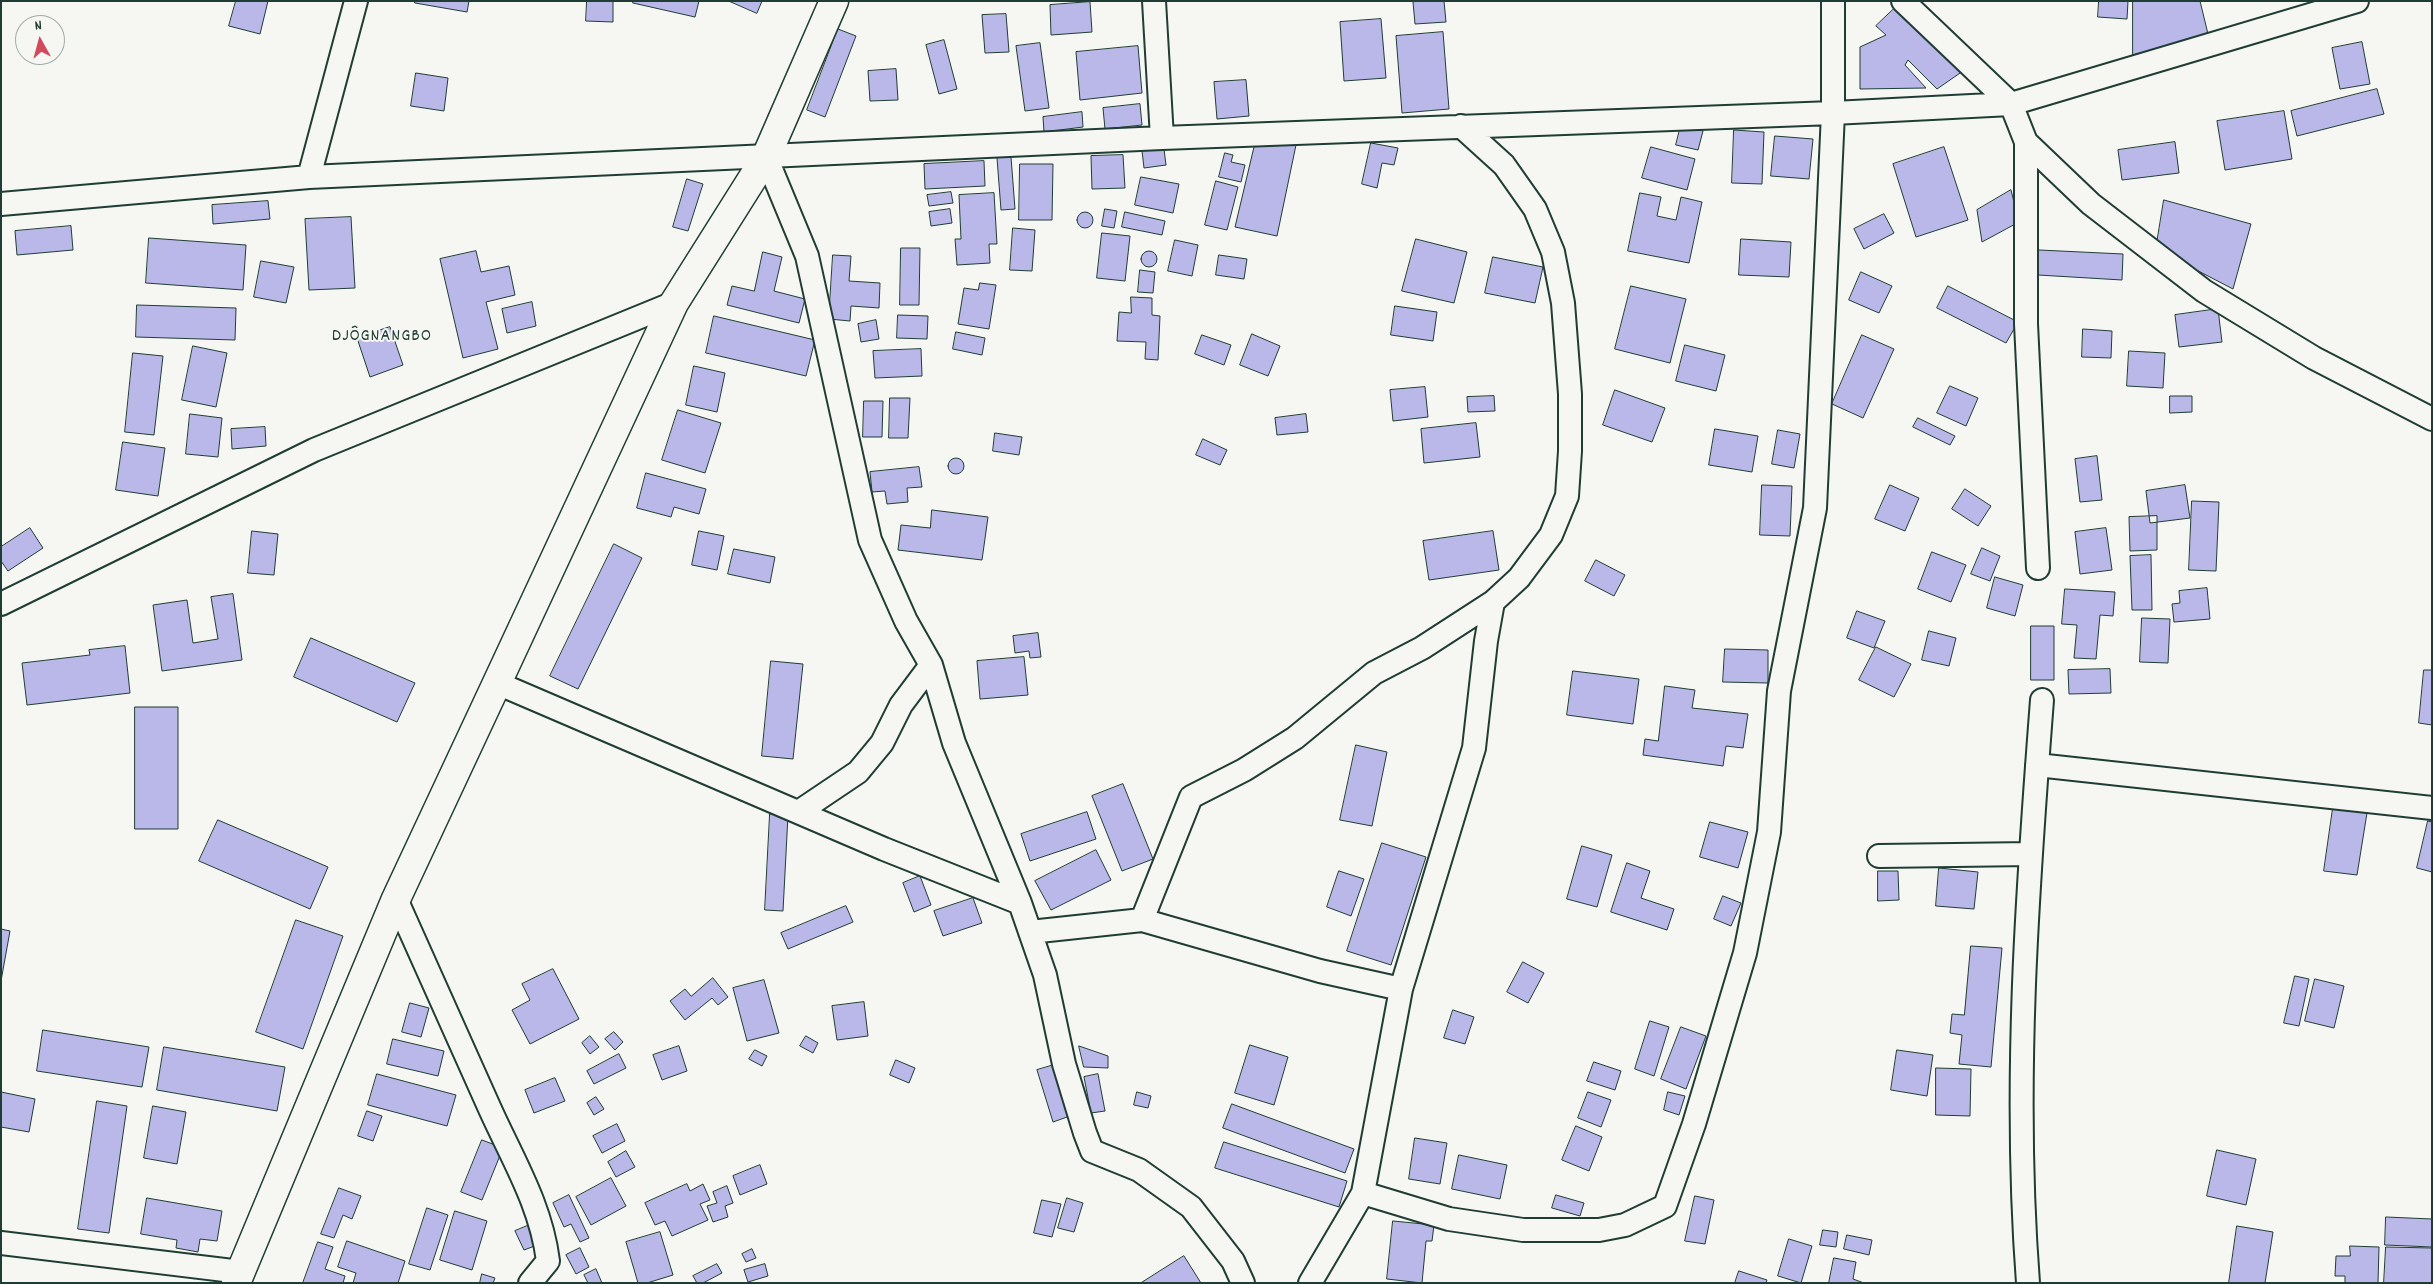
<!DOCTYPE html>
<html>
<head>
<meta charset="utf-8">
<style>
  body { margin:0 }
  #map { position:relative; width:2433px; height:1284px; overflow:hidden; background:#f6f6f2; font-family:Dekko,sans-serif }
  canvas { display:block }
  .frame { position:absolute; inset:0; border:2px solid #1f3d34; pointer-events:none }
  .north { position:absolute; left:15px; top:15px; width:50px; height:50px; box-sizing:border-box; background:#f6f6f2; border:1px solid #a0aca6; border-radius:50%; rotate:353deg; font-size:14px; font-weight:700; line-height:20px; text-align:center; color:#1f3d34 }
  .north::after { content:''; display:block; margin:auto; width:18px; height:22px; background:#d1495b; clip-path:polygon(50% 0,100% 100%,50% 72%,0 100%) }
</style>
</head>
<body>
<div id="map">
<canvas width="2433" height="1284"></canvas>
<div class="frame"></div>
<div class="north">N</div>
</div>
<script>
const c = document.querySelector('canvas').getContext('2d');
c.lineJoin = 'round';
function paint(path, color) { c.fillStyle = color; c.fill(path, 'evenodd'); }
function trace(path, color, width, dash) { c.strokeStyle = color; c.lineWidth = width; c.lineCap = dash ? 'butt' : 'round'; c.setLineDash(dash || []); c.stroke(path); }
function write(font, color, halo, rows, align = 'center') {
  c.font = font + ' Dekko,sans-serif'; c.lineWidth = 4; c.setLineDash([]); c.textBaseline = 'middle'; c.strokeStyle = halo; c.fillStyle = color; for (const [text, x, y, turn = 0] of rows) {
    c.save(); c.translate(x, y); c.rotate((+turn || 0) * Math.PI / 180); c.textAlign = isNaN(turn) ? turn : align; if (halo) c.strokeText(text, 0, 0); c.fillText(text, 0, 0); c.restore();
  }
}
const building = new Path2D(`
  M236,1H268L260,34L229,26Z
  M415,1H469L467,12L415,3Z
  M587,1H613V22L586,21Z
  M633,1H699L695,17L633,3Z
  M729,1H762L757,13Z
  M1444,1L1446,22L1415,24L1413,2Z
  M2099,1H2128L2127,19L2098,17Z
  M2133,1H2200L2208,34L2133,55Z
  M1090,2L1092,32L1051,35L1050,5Z
  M1897,6L1963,71L1937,89L1908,60L1905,65L1926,88L1860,89V47L1886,35L1876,26Z
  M1006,14L1009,52L985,53L982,15Z
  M1381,19L1386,78L1344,81L1340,22Z
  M838,29L856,36L825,117L807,110Z
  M1443,32L1449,109L1402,113L1396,36Z
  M944,40L957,89L939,94L926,45Z
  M2362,42L2370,84L2340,89L2332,48Z
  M1040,43L1049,108L1025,111L1016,46Z
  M1138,46L1142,93L1080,100L1076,52Z
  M896,69L898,100L870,101L868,71Z
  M416,73L448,78L444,111L411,106Z
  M1246,80L1249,116L1217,119L1214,82Z
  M2377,89L2384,114L2297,136L2291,111Z
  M1140,104L1142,125L1105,129L1103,108Z
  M2284,111L2292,159L2225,170L2217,121Z
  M1082,112L1083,127L1044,132L1043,117Z
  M1681,125L1703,131L1698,150L1676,145Z
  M1734,130L1764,132L1762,184L1732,183Z
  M1775,136L1813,139L1809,179L1771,176Z
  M2175,142L2179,173L2122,180L2118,150Z
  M1371,143L1398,148L1394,165L1382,163L1377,188L1362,184Z
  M1296,145L1277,236L1235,227L1254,147Z
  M1651,147L1695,159L1687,190L1642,178Z
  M1944,147L1968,220L1916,237L1893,164Z
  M1164,149L1166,165L1144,168L1142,151Z
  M1225,153L1233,155L1231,162L1245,165L1241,182L1219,177Z
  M1123,155L1125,188L1092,189L1091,156Z
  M1011,157L1015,209L1001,210L997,158Z
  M984,161L985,186L925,189L924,164Z
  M1020,164H1053L1052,220H1019Z
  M1141,177L1179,184L1173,213L1135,205Z
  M687,179L703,184L688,231L673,227Z
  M1216,181L1238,187L1227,230L1205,225Z
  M2011,190L2019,222L1982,242L1977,210Z
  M951,192L953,203L929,206L927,195Z
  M994,193L997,244H989L990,263L957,265L955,239H961L959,195Z
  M1640,193L1661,197L1657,216L1676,220L1681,197L1702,202L1689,263L1628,251Z
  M2164,200L2251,224L2233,289L2156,249Z
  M268,201L270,219L213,224L212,205Z
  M950,209L952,223L931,226L929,212Z
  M1105,209L1117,211L1114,228L1102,226Z
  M1077 220a8 8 0 1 1 16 0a8 8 0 1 1-16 0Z
  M1125,212L1165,221L1162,235L1122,227Z
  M1884,214L1894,233L1864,249L1854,229Z
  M351,217L355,288L309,290L305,219Z
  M71,226L73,250L17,255L15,231Z
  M1013,228L1035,230L1032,271L1010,270Z
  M1102,233L1130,236L1125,281L1097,278Z
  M149,238L246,245L243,290L146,283Z
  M1416,239L1467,252L1454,303L1402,291Z
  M1741,239L1791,242L1789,277L1739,275Z
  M1175,240L1198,245L1192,276L1168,271Z
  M901,248H920L919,305H900Z
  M2039,250L2123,254L2122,280L2038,275Z
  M1141 259a8 8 0 1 1 16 0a8 8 0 1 1-16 0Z
  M476,251L481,272L509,266L515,295L486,302L498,349L463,358L440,259Z
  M763,252L782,257L774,291L805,299L799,323L727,305L732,286L754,291Z
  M833,255L851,256L849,281L880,283L879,308L851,306L850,321L829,319Z
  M1219,255L1247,259L1244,279L1216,275Z
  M1493,257L1543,267L1535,303L1485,293Z
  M261,261L294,267L286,303L254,297Z
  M1140,270L1155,272L1153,293L1138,292Z
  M1861,272L1892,286L1879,313L1849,300Z
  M980,283L996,285L989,329L958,324L964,288L978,290Z
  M1631,286L1686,299L1670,363L1615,349Z
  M1948,286L2018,322L2006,343L1937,308Z
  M1131,297L1152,298V315L1160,316L1158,360L1145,359L1146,342L1117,341L1119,312L1131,313Z
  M532,302L536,326L507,333L502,309Z
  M137,305L236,308L235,340L136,337Z
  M1395,306L1437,312L1433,341L1391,335Z
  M2218,309L2222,342L2179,347L2175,315Z
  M898,315L928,316L927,339L897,338Z
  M714,316L815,340L806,376L706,353Z
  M876,320L879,339L861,342L858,324Z
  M390,327L403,365L370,377L357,338Z
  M2083,329L2112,331L2111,358L2082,357Z
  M956,332L985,338L982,355L953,349Z
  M1252,334L1280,346L1268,376L1240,365Z
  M1202,335L1231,345L1224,365L1195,354Z
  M1862,335L1894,349L1863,418L1832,404Z
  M1685,345L1725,355L1716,391L1676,381Z
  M193,346L227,353L216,407L182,400Z
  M921,349L922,376L875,378L873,351Z
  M2129,351L2165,353L2163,388L2127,386Z
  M133,353L163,356L154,435L125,432Z
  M694,366L725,373L717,412L686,405Z
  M1950,386L1978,398L1966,426L1937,413Z
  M1425,387L1428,417L1393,421L1390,390Z
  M1615,390L1665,408L1652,442L1603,425Z
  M1494,396L1495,411L1468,412L1467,397Z
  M2170,396H2192V412L2170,413Z
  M890,398H910L908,438H889Z
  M864,401H883L882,437H863Z
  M678,410L721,423L705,473L662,460Z
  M190,414L222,418L218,457L186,454Z
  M1306,414L1308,432L1277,435L1275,418Z
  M1918,418L1955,436L1950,445L1913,427Z
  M1476,423L1480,457L1424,463L1421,429Z
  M265,427L266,446L232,449L231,429Z
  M1715,429L1758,436L1752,472L1709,465Z
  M1778,430L1800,434L1794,468L1772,464Z
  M995,433L1022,437L1019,455L993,451Z
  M1203,439L1227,450L1220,465L1196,455Z
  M123,442L165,448L158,496L116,490Z
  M2097,456L2102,500L2080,502L2075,459Z
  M948 466a8 8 0 1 1 16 0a8 8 0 1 1-16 0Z
  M919,467L922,487L907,488L908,502L887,504L885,491L872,492L870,472Z
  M646,473L706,489L699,514L674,507L671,517L637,508Z
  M1762,485L1792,486L1790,536L1760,535Z
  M1890,485L1919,498L1905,531L1875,519Z
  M2185,485L2190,518L2150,523L2146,491Z
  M1965,489L1991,506L1978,526L1952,509Z
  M2192,501L2219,502L2216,571L2189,570Z
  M932,510L988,517L982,560L898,550L901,525L930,528Z
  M2157,516V550L2130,551L2129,517Z
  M30,528L43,548L8,571L1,561V547Z
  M2106,528L2112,570L2080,574L2075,532Z
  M252,531L278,534L274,575L248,573Z
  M699,531L724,536L717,570L692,565Z
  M1493,531L1499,570L1429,580L1423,541Z
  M614,544L642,558L578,689L550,676Z
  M1982,548L2000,556L1990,581L1971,574Z
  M734,549L775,557L770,583L728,574Z
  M1932,552L1966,565L1951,602L1918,589Z
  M2151,555L2152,610H2132L2130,556Z
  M1596,560L1625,575L1614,596L1585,581Z
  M1995,577L2023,585L2015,616L1987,608Z
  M2207,588L2210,619L2174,622L2172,604L2180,603L2179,591Z
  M2065,589L2115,592L2113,616L2100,615L2096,659L2074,658L2077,625L2062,624Z
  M233,594L242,660L162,671L153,605L187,600L193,643L218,639L211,597Z
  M1857,611L1885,621L1874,648L1847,638Z
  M2142,618L2170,619L2168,663L2140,662Z
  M2031,626H2054V680H2031Z
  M1929,631L1956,638L1949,666L1922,660Z
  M1038,633L1041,657L1030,658L1029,651L1015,653L1013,636Z
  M311,638L415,683L397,722L294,677Z
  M125,646L130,693L27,705L22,663L90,655L89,650Z
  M1876,647L1911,664L1894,697L1859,680Z
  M1725,649L1768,650V683L1723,682Z
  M1024,657L1028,695L980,699L977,661Z
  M771,661L803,664L793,759L762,756Z
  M2110,669L2111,693L2069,694L2068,670Z
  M2424,670H2432V725L2419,723Z
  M1573,671L1639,679L1633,724L1567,715Z
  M1665,686L1695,690L1692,708L1748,714L1743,748L1726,746L1723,766L1643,755L1645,739L1658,741Z
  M135,707H178V829H135Z
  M1356,745L1387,752L1372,826L1340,820Z
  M1123,784L1153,859L1122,871L1092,796Z
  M2333,808L2367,813L2357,875L2324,871Z
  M1087,812L1096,839L1030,861L1021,834Z
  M770,814L788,815L783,911L765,910Z
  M218,820L328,867L310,909L199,861Z
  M2428,821L2432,822V872L2417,868Z
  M1710,822L1748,832L1738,868L1700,857Z
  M1382,843L1426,857L1391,965L1347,951Z
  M1582,846L1612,855L1597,907L1567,899Z
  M1096,850L1111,880L1051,910L1035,881Z
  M1627,863L1650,871L1641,898L1674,909L1667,930L1611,912Z
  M1939,868L1978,872L1974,909L1936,906Z
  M1339,871L1364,879L1351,916L1327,907Z
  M1878,871H1898L1899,900L1878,901Z
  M920,876L931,905L914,912L903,883Z
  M1723,896L1741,903L1731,926L1714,919Z
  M973,898L982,923L943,936L934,911Z
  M846,906L853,922L788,949L781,933Z
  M296,920L343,936L303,1049L256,1032Z
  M1,929L10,931L1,981Z
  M1971,946L2002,948L1991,1067L1959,1064L1962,1035L1950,1033L1952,1014L1964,1015Z
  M1523,962L1544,973L1528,1003L1507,992Z
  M553,969L579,1019L530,1044L512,1010L530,1000L522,984Z
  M2295,976L2309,979L2299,1026L2284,1023Z
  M713,978L728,997L718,1005L712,998L685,1020L670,1001L685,989L691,996Z
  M2315,979L2344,986L2334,1028L2305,1021Z
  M764,980L779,1033L747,1041L733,988Z
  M864,1002L868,1036L837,1040L832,1006Z
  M410,1003L429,1008L421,1037L402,1032Z
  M1453,1010L1474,1017L1465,1044L1444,1038Z
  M1650,1021L1669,1027L1654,1076L1635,1069Z
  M1681,1027L1706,1036L1686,1089L1661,1079Z
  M43,1030L149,1047L142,1087L37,1071Z
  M614,1032L623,1042L615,1050L605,1039Z
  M590,1036L599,1047L590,1054L582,1043Z
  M806,1036L818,1043L813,1053L800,1046Z
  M393,1039L444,1051L438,1076L387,1064Z
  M1250,1045L1288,1057L1274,1105L1235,1093Z
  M679,1046L687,1071L662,1080L653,1055Z
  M1079,1046L1108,1056V1068L1084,1067Z
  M164,1047L285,1067L277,1111L157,1090Z
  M755,1050L767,1056L762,1066L749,1059Z
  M1897,1050L1933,1055L1927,1096L1891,1090Z
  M619,1054L626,1068L594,1084L587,1071Z
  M896,1060L915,1068L909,1083L890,1075Z
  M1594,1062L1621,1071L1615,1090L1587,1081Z
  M1054,1065L1070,1116L1053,1122L1037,1070Z
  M1936,1068L1971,1069L1970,1116L1936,1115Z
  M377,1074L456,1095L447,1126L368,1105Z
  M1098,1074L1105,1111L1091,1113L1084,1077Z
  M555,1078L565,1101L534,1113L525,1090Z
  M1,1092L35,1099L29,1132L1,1127Z
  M1137,1092L1151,1096L1148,1108L1134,1105Z
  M1588,1092L1611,1100L1601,1127L1578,1118Z
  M1668,1092L1685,1096L1679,1115L1664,1110Z
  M596,1097L604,1109L594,1115L587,1103Z
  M97,1101L127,1106L109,1233L78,1229Z
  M1232,1104L1354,1149L1345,1173L1223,1128Z
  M153,1106L186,1112L177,1164L144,1158Z
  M367,1111L382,1116L373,1141L358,1136Z
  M617,1124L625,1141L602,1153L593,1136Z
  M1576,1126L1602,1137L1589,1171L1562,1160Z
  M1415,1138L1447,1143L1440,1184L1409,1179Z
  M482,1140L503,1148L482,1200L461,1192Z
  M1224,1142L1347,1181L1339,1207L1215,1168Z
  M2217,1150L2256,1159L2246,1205L2207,1196Z
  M626,1151L635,1167L616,1177L608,1162Z
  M1459,1155L1507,1165L1500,1199L1452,1189Z
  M760,1165L767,1184L740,1195L733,1176Z
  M611,1178L626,1206L591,1225L576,1197Z
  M687,1184L690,1191L703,1184L710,1200L700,1204L708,1220L672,1236L665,1221L655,1225L645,1203Z
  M727,1186L733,1203L725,1206L728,1217L713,1222L707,1206L717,1203L713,1192Z
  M339,1188L361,1196L352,1219L343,1215L334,1238L321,1234Z
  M569,1195L589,1238L580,1242L571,1224L564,1227L553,1203Z
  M1556,1195L1584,1203L1580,1216L1552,1208Z
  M1695,1196L1714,1200L1705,1244L1685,1241Z
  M147,1198L222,1211L217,1241L200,1239L198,1252L176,1248L177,1240L141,1234Z
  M1067,1198L1083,1203L1074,1232L1058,1228Z
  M1042,1200L1061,1204L1052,1237L1034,1233Z
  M427,1208L448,1215L430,1270L409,1264Z
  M455,1211L487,1221L472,1270L440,1260Z
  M2386,1217L2432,1219V1247L2385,1245Z
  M1393,1221L1434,1225L1432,1241H1426L1422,1283L1387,1279Z
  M532,1224L540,1244L524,1250L515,1231Z
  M2237,1226L2273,1232L2265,1283H2229Z
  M1823,1230L1838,1232L1836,1247L1820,1245Z
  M660,1232L673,1275L647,1283H638L626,1242Z
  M1847,1235L1872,1240L1869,1255L1844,1249Z
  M1789,1239L1812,1246L1801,1283L1778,1276Z
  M347,1241L405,1261L398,1283H353L356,1273L338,1267Z
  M318,1242L333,1247L325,1269L345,1276L343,1283H303Z
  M2350,1246L2379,1247L2378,1283H2345V1276H2335L2336,1256H2350Z
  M2386,1247L2432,1248V1283H2384Z
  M580,1248L589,1267L576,1274L566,1255Z
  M752,1249L756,1258L746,1262L742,1254Z
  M1184,1256L1201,1283H1141Z
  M1834,1258L1856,1262L1853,1279L1864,1283H1829Z
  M717,1264L722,1273L703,1283H697L693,1276Z
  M765,1264L768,1276L748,1282L744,1270Z
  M596,1269L602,1283H588L584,1275Z
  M1739,1271L1767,1280L1766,1283H1735Z
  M482,1274L495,1278L493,1283H480Z`);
paint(building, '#bab7e9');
trace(building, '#1f3d34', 1);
const minor = new Path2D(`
  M1154,1L1162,138
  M1903,1L2011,104L2026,142L2091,204L2204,291L2314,358L2432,419
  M2026,142V324L2038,568
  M766,157L807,256L870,540L906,621L931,665L954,743L1020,903L1045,975L1064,1064L1085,1133L1092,1151L1139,1170L1191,1207L1233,1261L1243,1283
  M309,177L356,1
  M1,204L309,177L1162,138L1833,113L2011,104L2357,1
  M1,604L314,450L674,303
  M497,683L884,849L1020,903
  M2037,765L2432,808
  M800,811L858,772L882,743L901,705L931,665
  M1879,856L2030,854
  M396,899C427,969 458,1039 490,1109C513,1160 541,1205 548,1261L530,1283
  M1142,920L1320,971L1401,989
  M1030,932L1142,920L1191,797L1244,770L1295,738L1374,673L1422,648L1493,602L1519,578L1551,535L1567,496L1570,451V394L1563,303L1553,252L1535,209L1504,165L1461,126
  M1363,1193L1449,1219L1523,1230H1599L1625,1225L1665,1206L1694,1124L1745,953L1769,832L1779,691L1815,508L1833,113V1
  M1,1243L241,1272
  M1310,1283L1363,1193L1401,989L1474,748L1486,641L1493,602
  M2028,1283C2013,1088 2027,894 2042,700`);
const tertiary = new Path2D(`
  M236,1283L396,899L497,683L674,303L766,157L834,1`);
trace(minor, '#1f3d34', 26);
trace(tertiary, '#1f3d34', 31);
trace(minor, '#f6f6f2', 22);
trace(tertiary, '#f6f6f2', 28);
c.letterSpacing = '1px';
write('18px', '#1f3d34', '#f6f6f2', [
  ["DJÔGNANGBO",382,338]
]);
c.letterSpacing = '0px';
</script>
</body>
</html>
